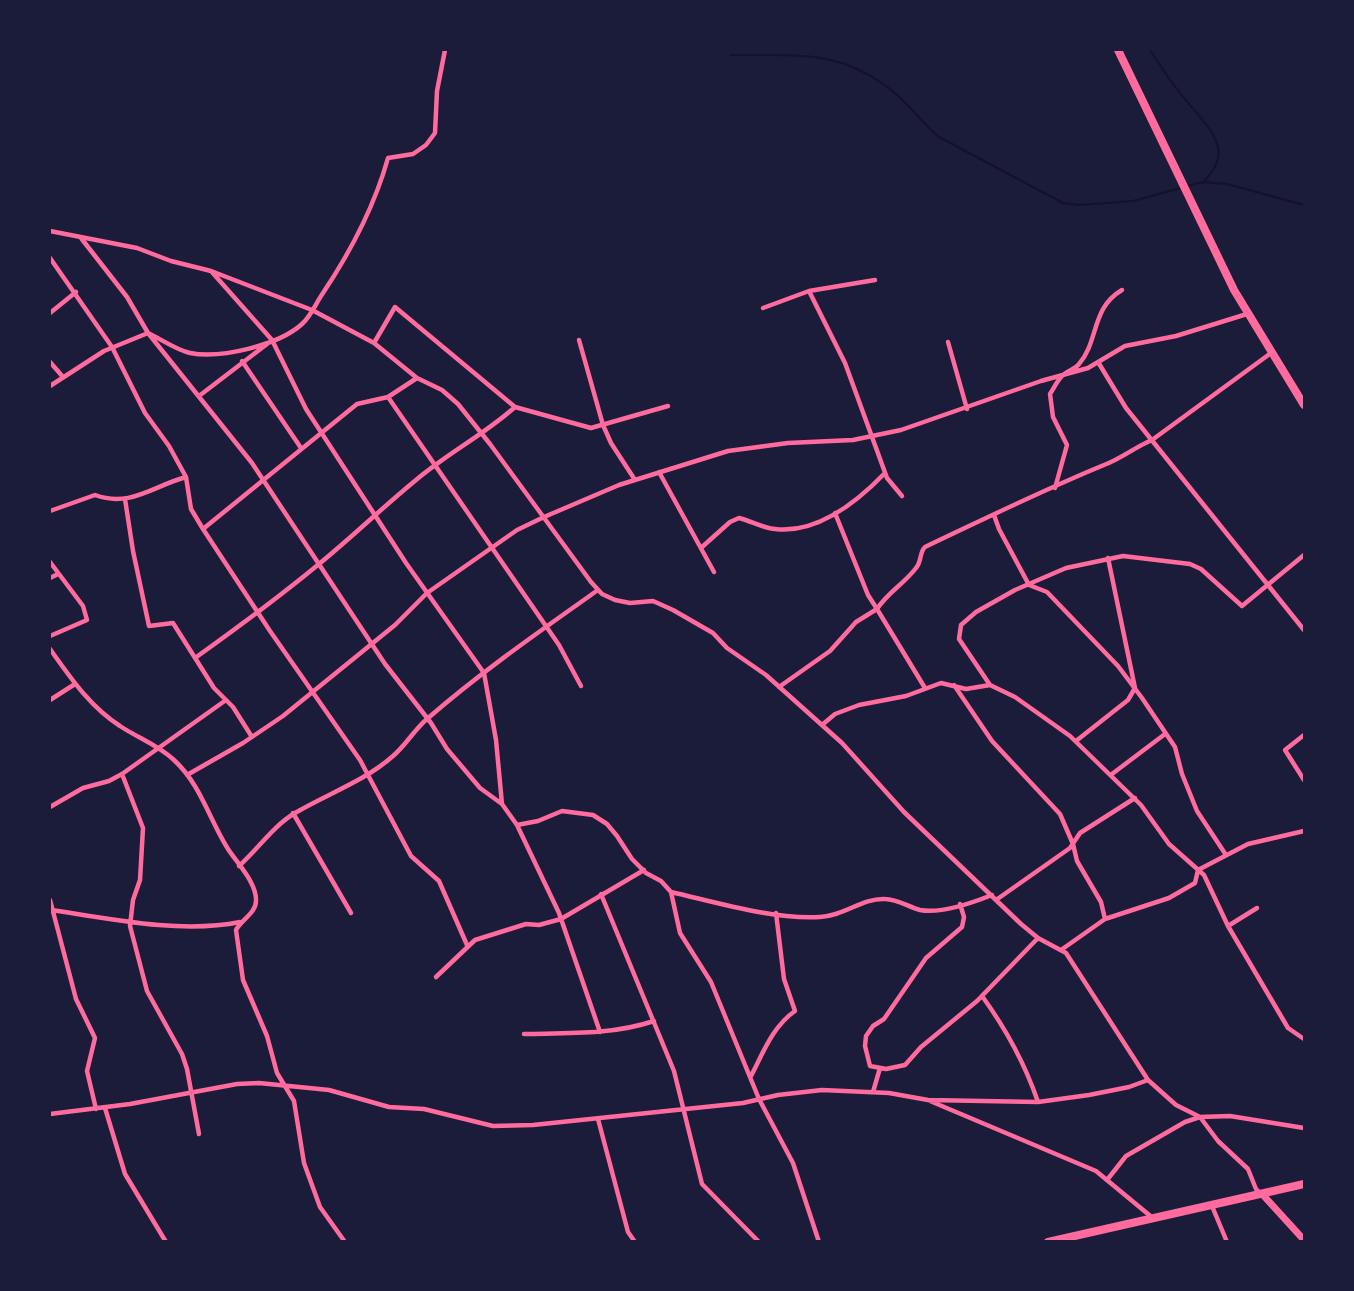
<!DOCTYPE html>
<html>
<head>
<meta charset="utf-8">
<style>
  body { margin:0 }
  #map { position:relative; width:1354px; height:1291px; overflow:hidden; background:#1b1b3a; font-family:Bitter,serif }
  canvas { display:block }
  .frame { position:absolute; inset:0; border:51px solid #1b1b3a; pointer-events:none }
</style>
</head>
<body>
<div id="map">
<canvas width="1354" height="1291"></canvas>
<div class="frame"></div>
</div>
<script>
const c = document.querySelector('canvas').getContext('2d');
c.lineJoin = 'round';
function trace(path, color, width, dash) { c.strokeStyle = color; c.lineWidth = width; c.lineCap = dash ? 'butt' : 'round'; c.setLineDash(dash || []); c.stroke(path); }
trace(new Path2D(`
  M1150,50C1161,67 1172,84 1185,99C1206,126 1238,149 1203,182
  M731,55C798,56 842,48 897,95C912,108 923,124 939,137L1063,203L1080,205L1133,201L1203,182L1227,184L1304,205`), '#12122b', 2);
trace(new Path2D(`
  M50,231L137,248L171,261L211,271L272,340L306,409L406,563L484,673L496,740L502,804
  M81,238L127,297L148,333L252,463L385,664L431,723L447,749L480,788L502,804L517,825L559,913L600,1032
  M50,258L112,347L145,413L169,446L186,477L191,509L203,529L270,631L360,760L411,856L439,881L467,945
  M211,271L312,310L374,343L417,378L442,390L458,404L490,444L591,582L602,594L615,600L630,603L653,601L673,610L713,633L727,648L766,675L842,743L904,812L1021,924L1038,938L1066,953L1148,1080L1176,1105L1200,1117L1218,1141L1248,1169L1256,1189L1261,1194
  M809,291L845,363L887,478L902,496
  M763,308L809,291L875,280
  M50,313L76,292
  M579,340L603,425L611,443L635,480
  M948,342L967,409
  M374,343L395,307L515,407L591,428L668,406
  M242,361L301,448
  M50,362L63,377
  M1098,362L1126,408L1304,630
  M50,386L104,351L148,333C161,339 176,350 190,353C221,359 279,345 302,324C311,316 316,303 323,293C351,251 374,208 388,158L413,154L426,145L435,133L437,91L445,50
  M199,396L267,344
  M388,397L559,645L581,686
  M659,472L714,572
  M1055,488L1067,445L1053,417L1050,394C1054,388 1058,379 1063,375C1068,371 1075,369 1079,364C1099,341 1091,308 1122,290
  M125,499L133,551L149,626L173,623L214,688L233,707L252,737
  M50,511L95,495C130,508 153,486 186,477
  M994,515L999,529L1029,585L1047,592L1118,666L1142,698L1175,747L1182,774L1197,811L1226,855
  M203,529L357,404L388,397L417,378
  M702,547L730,522L739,518C751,521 763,528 775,529C817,534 857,502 885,473
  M1304,555L1242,606L1201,569L1190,564L1123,556L1066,568L1015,590L976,612L961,625L959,639L990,685L1015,697L1070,736L1141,805L1169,844L1204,875L1228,926L1288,1028L1304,1039
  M50,562L83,606L87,620L50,636
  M50,578L58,574
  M50,649C70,677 90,707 120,726C138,738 158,745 174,760C201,785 209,819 228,849C237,863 257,883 256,901C256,913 241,920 236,930L243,980L267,1036L277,1073L294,1101L304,1163L320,1207L345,1242
  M195,658C237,628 279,597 319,564C352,537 383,507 416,480C448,453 485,434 515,407
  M954,685L992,741L1060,814L1073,844L1077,861L1101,902L1105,919
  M779,687L830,651L856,622L877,609L868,595L835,513
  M925,688L877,609C888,592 904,584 916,568C922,561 919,553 925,547C984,519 1043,490 1104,465C1121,459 1135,447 1152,440L1271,353
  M50,700L75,684
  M822,725L835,714L859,705L906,696L941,683L966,689L990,685
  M1304,735L1285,750L1304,780
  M1076,741L1128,700L1135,688L1108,558
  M122,774L143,828L140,880L133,900L130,926L147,991L182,1054L187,1069L199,1134
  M1112,774L1165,734
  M187,775L243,743L283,716L395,625L427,593L517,530L544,517L619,485L728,451L788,443L853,440L901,430L1041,381L1088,368L1125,346L1176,336L1247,314
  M50,807L83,788L109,781L122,774L226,700
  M293,813L351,913
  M517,825L538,821L562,811L593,815L607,824L617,836L632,859L646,873L661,881L671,892L680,933L711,982L759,1099L793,1163L819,1242
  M239,866C258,849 273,826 295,813C327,794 365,781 393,756C406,745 414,730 427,719C481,672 540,631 598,590
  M671,892C715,902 774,920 820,917C844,916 862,898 885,899C897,899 909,907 920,910C941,914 972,903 992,895
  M601,894L674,1071L702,1184L759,1242
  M50,900L76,999L95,1038L87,1071L96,1109
  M996,900L1070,848L1080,833L1135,798
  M960,904L964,917L962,927L926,958L884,1019L873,1026L866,1036L865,1046L870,1066L886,1069L905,1065L921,1047L977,1001L1038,938
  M52,910C110,919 182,934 240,922
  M1228,926L1257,908
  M1061,950L1105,919L1169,898L1195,883L1198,870L1248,844L1304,831
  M436,977L475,940L526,924L539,925L561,919L644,870
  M982,996C1006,1029 1025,1064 1038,1102
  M524,1034C568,1033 612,1035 654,1021
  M751,1076C763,1053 773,1026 795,1011L784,979L776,913
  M873,1092L880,1068
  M930,1101L1096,1171L1154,1219
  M105,1108L125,1174L166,1242
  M50,1114L130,1104L237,1084L259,1083L329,1090L389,1107L424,1109L493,1126L533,1125L743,1103L778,1095L822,1090L889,1093L928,1100L1038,1102L1089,1095L1129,1087L1148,1080
  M598,1119L628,1232L635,1242
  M1107,1180L1126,1156L1185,1122L1200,1117L1230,1116L1304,1128
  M1212,1206L1227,1242`), '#ff6b9d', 4.5);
trace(new Path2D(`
  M1263,1195L1304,1240`), '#ff6b9d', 7);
trace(new Path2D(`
  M1118,50L1234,290L1304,405`), '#ff6b9d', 8);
trace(new Path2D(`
  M1048,1242L1304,1184`), '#ff6b9d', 8);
</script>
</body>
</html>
